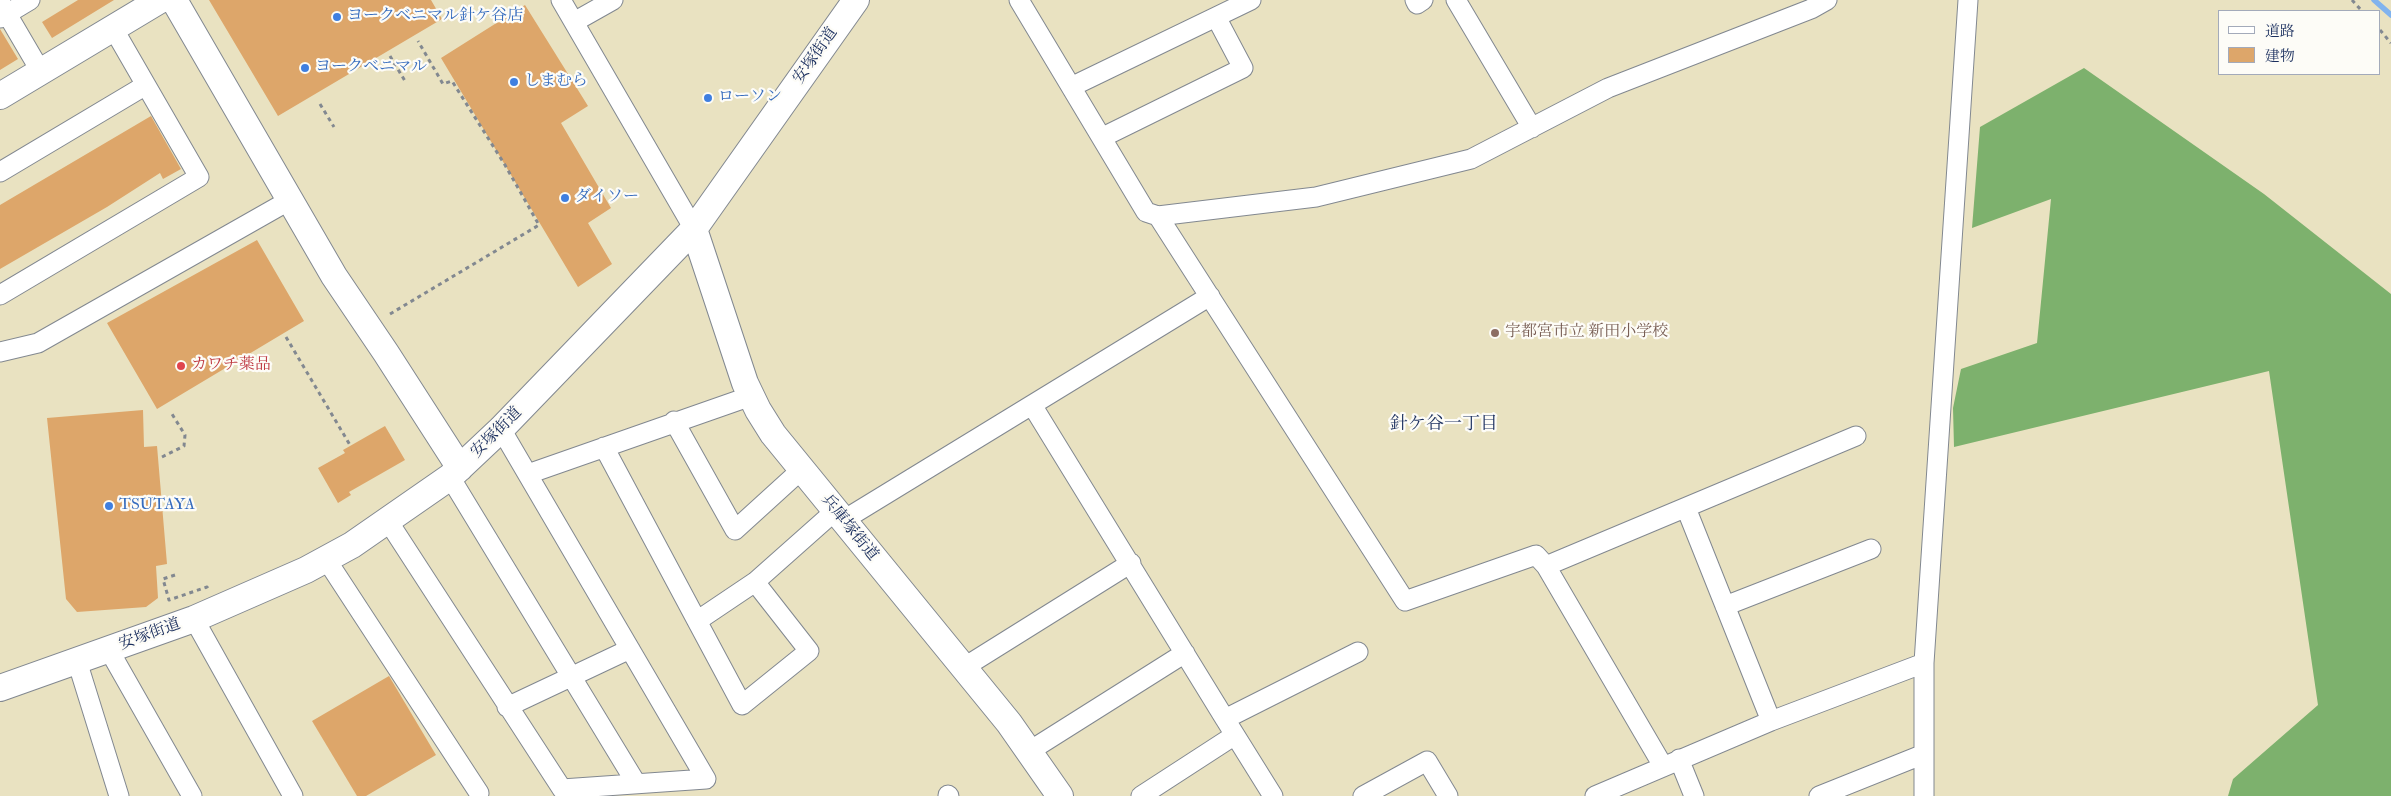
<!DOCTYPE html>
<html>
<head>
<meta charset="utf-8">
<style>
  body { margin:0 }
  #map { position:relative; width:2391px; height:796px; overflow:hidden; background:#e9e2c1; font-family:"IM FELL Double Pica","Noto Serif JP",serif }
  canvas { display:block }
  .legend { position:absolute; left:2218px; top:10px; width:162px; height:65px; box-sizing:border-box; background:#fdfcf7; border:1px solid #a3aaba; margin:0; padding:6px 9px; list-style:none; font-size:15px; color:#1b2f5e }
  .legend li { display:flex; align-items:center; gap:10px; height:25px }
  .legend b { width:25px; border:1px solid #a3aaba }
</style>
</head>
<body>
<div id="map">
<canvas width="2391" height="796"></canvas>
<ul class="legend">
<li><b style="height:6px;background:#fff"></b>道路</li>
<li><b style="height:14px;background:#dda66a"></b>建物</li>
</ul>
</div>
<script>
const c = document.querySelector('canvas').getContext('2d');
c.lineJoin = 'round';
function paint(path, color) { c.fillStyle = color; c.fill(path, 'evenodd'); }
function trace(path, color, width, dash) { c.strokeStyle = color; c.lineWidth = width; c.lineCap = dash ? 'butt' : 'round'; c.setLineDash(dash || []); c.stroke(path); }
function write(font, color, halo, rows, align = 'center') {
  c.font = font + ' "IM FELL Double Pica","Noto Serif JP",serif'; c.lineWidth = 4.5; c.setLineDash([]); c.textBaseline = 'middle'; c.strokeStyle = halo; c.fillStyle = color; for (const [text, x, y, turn = 0] of rows) {
    c.save(); c.translate(x, y); c.rotate((+turn || 0) * Math.PI / 180); c.textAlign = isNaN(turn) ? turn : align; if (halo) c.strokeText(text, 0, 0); c.fillText(text, 0, 0); c.restore();
  }
}
paint(new Path2D(`
  M2084,68L2264,194L2391,294V796H2228L2233,779L2318,705L2269,371L1954,447L1953,408L1961,369L2037,343L2051,199L1972,228L1980,127Z`), '#7db16d');
trace(new Path2D(`
  M2374,0L2391,15`), '#81b3ee', 5.5);
paint(new Path2D(`
  M78,0H114L52,38L42,22Z
  M209,0H431L442,19L278,116Z
  M525,5L588,106L561,123L611,208L588,223L612,264L578,287L441,58Z
  M0,29L18,59L0,70Z
  M151,116L181,169L163,179L160,173L107,207L0,269V205Z
  M257,240L304,321L157,409L107,323Z
  M143,410L144,447L157,446L167,564L156,566L158,598L146,607L77,612L66,599L47,418Z
  M385,426L405,460L349,492L351,495L338,503L318,468L345,453L343,450Z
  M389,676L436,755L366,796H357L312,721Z`), '#dda66a');
const street = new Path2D(`
  M561,0L694,229
  M1019,0L1146,212L1158,216
  M1415,0L1417,4L1423,0
  M1456,0L1532,128
  M0,2L41,72
  M0,18L30,0
  M574,22L613,0
  M1073,86L1251,0
  M1103,137L1243,68L1216,17
  M0,172L146,85
  M0,295L199,177L113,28
  M0,352L38,343L290,200
  M1032,405L1225,719
  M674,421L735,530L801,470
  M604,447L697,621L755,582L835,511
  M528,474L751,396
  M450,477L636,783
  M1686,508L1771,721
  M388,521L562,789L706,779L501,429
  M842,521L1210,296
  M326,559L479,793
  M1546,566L1856,436
  M1725,606L1871,549
  M194,619L293,796
  M697,621L742,705L809,651L755,582
  M109,650L192,796
  M77,661L119,796
  M963,668L1131,563
  M507,707L630,649
  M1028,752L1185,653
  M1679,759L1694,796
  M1663,766L1546,566L1536,555L1405,601L1158,216L1316,197L1471,159L1608,88L1811,9L1827,0
  M948,795L949,796
  M1141,796L1235,735
  M1273,796L1225,719L1358,652
  M1363,796L1427,761L1448,796
  M1595,796L1771,721L1924,663
  M1819,796L1924,754
  M1924,796V663L1968,0`);
const secondary = new Path2D(`
  M174,0L334,276L386,353L460,468
  M0,96L160,0
  M694,229L745,383L758,410L773,434L1009,723L1060,796
  M0,688L194,619L306,570L352,545L450,477L501,429L694,229L856,0`);
trace(street, '#828890', 21);
trace(secondary, '#828890', 28);
trace(new Path2D(`
  M2352,0L2362,11
  M2380,30L2391,43
  M390,56L405,81
  M320,104L334,127
  M390,314L539,225L505,165L452,81L443,84L418,41
  M286,337L350,445
  M162,457L184,446L185,435L172,414
  M175,575L163,579L169,600L207,587L209,591`), '#828890', 3, [4, 4]);
trace(street, '#fff', 19);
trace(secondary, '#fff', 26);
for (const [x, y, r, color] of [
  [337,17,5,"#3f7fe0"],
  [305,68,5,"#3f7fe0"],
  [514,82,5,"#3f7fe0"],
  [708,98,5,"#3f7fe0"],
  [565,198,5,"#3f7fe0"],
  [1495,333,5,"#8d6e63"],
  [181,366,5,"#e0444e"],
  [109,506,5,"#3f7fe0"]
]) { const dot = new Path2D(); dot.arc(x, y, r, 0, 2 * Math.PI); c.fillStyle = color; c.fill(dot); trace(dot, '#fdfcf7', 2); }
write('16px', '#366cbe', '#fdfcf7', [
  ["ヨークベニマル針ケ谷店",347,17],
  ["ヨークベニマル",315,68],
  ["しまむら",524,82],
  ["ローソン",718,98],
  ["ダイソー",575,198],
  ["TSUTAYA",119,506]
], 'left');
write('16px', '#1b2f5e', '#fdfcf7', [
  ["安塚街道",816,56,-55],
  ["安塚街道",497,433,-45],
  ["兵庫塚街道",849,528,51],
  ["安塚街道",150,635,-20]
]);
write('16px', '#785e54', '#fdfcf7', [
  ["宇都宮市立 新田小学校",1505,333]
], 'left');
write('16px', '#be3a42', '#fdfcf7', [
  ["カワチ薬品",191,366]
], 'left');
write('18px', '#1b2f5e', '#fdfcf7', [
  ["針ケ谷一丁目",1444,425]
]);
</script>
</body>
</html>
